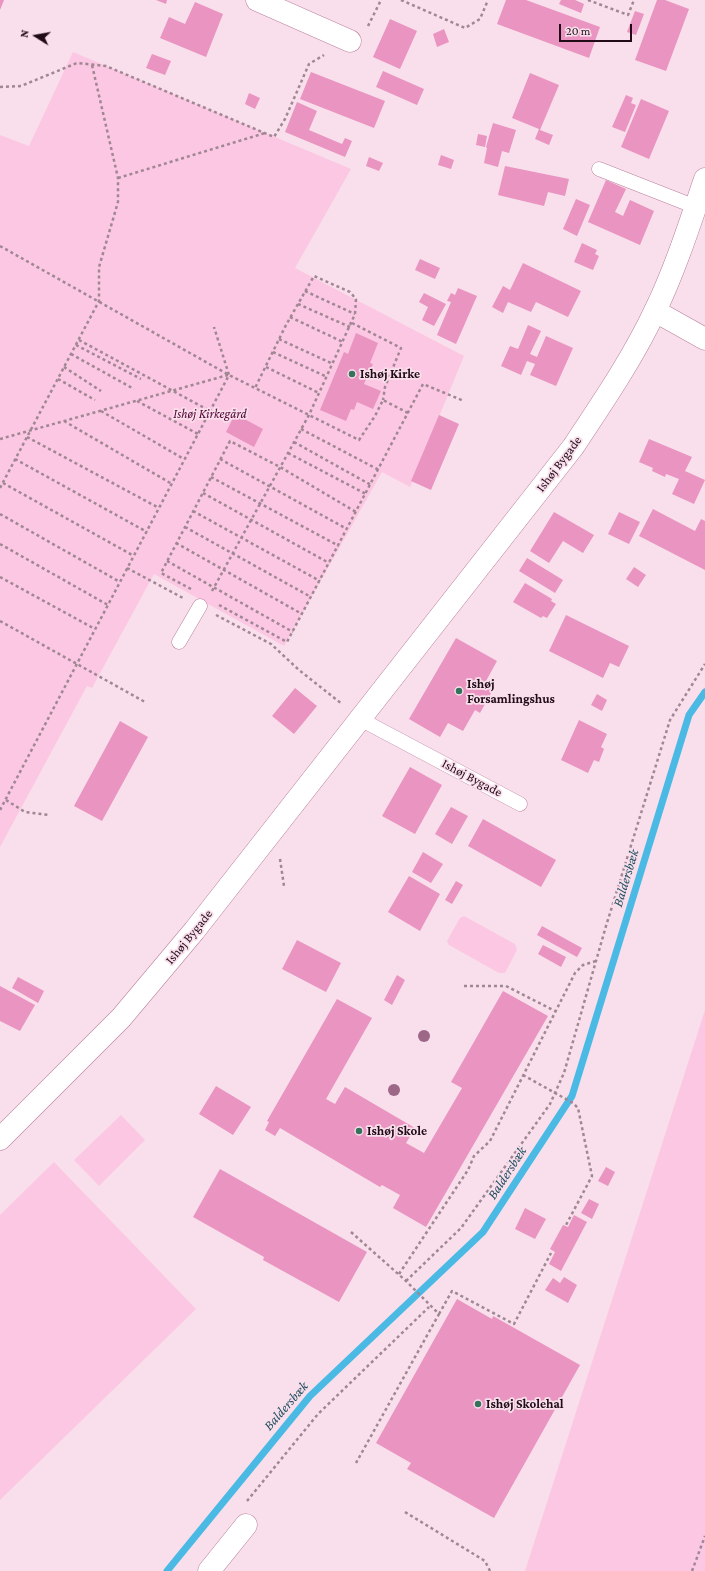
<!DOCTYPE html>
<html>
<head>
<meta charset="utf-8">
<style>
  body { margin:0 }
  #map { position:relative; width:705px; height:1571px; overflow:hidden; background:#f9dfeb; font-family:"Crimson Pro",serif }
  canvas { display:block }
  .north { position:absolute; left:16px; top:16px; width:40px; height:40px; -webkit-text-stroke:3px #f9dfeb; paint-order:stroke; rotate:281deg; font-size:11px; font-weight:700; line-height:16px; text-align:center; color:#200b17 }
  .north::after { content:''; display:block; margin:auto; width:14px; height:18px; background:#200b17; clip-path:polygon(50% 0,100% 100%,50% 72%,0 100%) }
  .scale { position:absolute; left:559px; top:24px; width:73px; height:18px; box-sizing:border-box; border:2px solid #200b17; border-top:0; padding-left:5px; font-size:12px; line-height:14px; white-space:nowrap; color:#200b17; -webkit-text-stroke:3px #f9dfeb; paint-order:stroke }
</style>
</head>
<body>
<div id="map">
<canvas width="705" height="1571"></canvas>
<div class="north">N</div>
<div class="scale">20 m</div>
</div>
<script>
const c = document.querySelector('canvas').getContext('2d');
c.lineJoin = 'round';
function paint(path, color) { c.fillStyle = color; c.fill(path, 'evenodd'); }
function trace(path, color, width, dash) { c.strokeStyle = color; c.lineWidth = width; c.lineCap = dash ? 'butt' : 'round'; c.setLineDash(dash || []); c.stroke(path); }
function write(font, color, halo, rows, align = 'center') {
  c.font = font + ' "Crimson Pro",serif'; c.lineWidth = 3.5; c.setLineDash([]); c.textBaseline = 'middle'; c.strokeStyle = halo; c.fillStyle = color; for (const [text, x, y, turn = 0] of rows) {
    c.save(); c.translate(x, y); c.rotate((+turn || 0) * Math.PI / 180); c.textAlign = isNaN(turn) ? turn : align; if (halo) c.strokeText(text, 0, 0); c.fillText(text, 0, 0); c.restore();
  }
}
paint(new Path2D(`
  M73,52L351,169L295,268L464,356L410,487L382,472L284,646L154,574L92,688L87,686L0,847V135L29,146Z
  M464,916L515,944L517,950L505,973H499L449,945L447,941L460,918Z
  M705,1010V1571H525Z
  M121,1115L145,1140L99,1186L74,1160Z
  M54,1162L196,1309L0,1500V1215Z`), '#fcc7e2');
trace(new Path2D(`
  M167,1571L310,1396L483,1232L572,1096L689,715L705,692`), '#4abae4', 7);
paint(new Path2D(`
  M0,0H4L0,10Z
  M156,0H167L166,4Z
  M506,0H526L600,27L589,58L497,24Z
  M561,0H575L584,4L581,13L559,4Z
  M657,0H665L689,9L666,71L635,60Z
  M195,2L223,14L206,57L160,38L169,17L185,24Z
  M635,11L644,14L636,35L627,32Z
  M390,19L417,31L400,69L373,57Z
  M444,29L449,42L437,47L433,34Z
  M152,54L171,61L165,75L146,68Z
  M383,71L424,89L417,105L376,87Z
  M311,72L385,101L374,128L300,99Z
  M530,73L559,85L540,130L553,135L549,145L535,139L539,129L512,118Z
  M249,93L260,98L255,109L245,104Z
  M626,95L633,98L631,103L636,105L625,132L612,127Z
  M641,99L669,111L649,159L621,147Z
  M297,102L317,111L309,130L342,144L345,138L352,141L345,157L285,132Z
  M493,123L516,130L509,153L502,151L498,167L484,163L487,148L486,147Z
  M478,134L487,136L485,147L476,145Z
  M441,155L454,160L451,169L438,165Z
  M369,157L383,163L379,171L366,166Z
  M505,166L569,179L565,196L548,192L544,206L498,195Z
  M606,180L626,189L615,212L623,216L630,200L654,211L640,245L588,222Z
  M576,199L590,205L577,236L563,229Z
  M582,243L597,250L595,254L599,256L593,270L574,262Z
  M420,259L440,268L435,279L415,270Z
  M523,263L581,291L568,317L536,302L531,312L508,302L503,313L492,307L503,286L510,290Z
  M458,288L477,296L456,344L437,335L451,302L447,301L451,293L455,295Z
  M424,293L446,304L434,326L422,320L428,307L419,302Z
  M528,325L541,331L530,354L537,357L546,336L573,348L556,386L530,375L535,364L527,361L521,375L501,366L510,346L518,349Z
  M356,333L378,343L370,363L373,364L364,384L381,391L373,409L357,402L354,410L351,409L346,421L320,410L344,352L348,354Z
  M235,414L263,429L254,447L226,432Z
  M439,415L459,424L431,490L411,481Z
  M649,439L692,457L685,471L705,480L694,504L672,494L679,479L666,474L665,477L652,471L653,468L639,462Z
  M653,509L695,531L701,519L705,521V570L639,536Z
  M554,512L594,535L583,553L563,541L549,563L530,551Z
  M619,512L640,522L629,544L608,534Z
  M527,558L563,580L555,593L519,571Z
  M634,567L646,575L638,587L626,579Z
  M525,583L552,599L551,601L556,604L547,618L543,616L541,618L513,602Z
  M566,615L629,646L619,667L610,663L603,678L549,651Z
  M456,638L497,661L486,681L495,686L480,713L475,710L463,731L448,723L440,737L409,719Z
  M295,688L317,706L294,734L272,716Z
  M597,694L607,700L602,711L591,705Z
  M579,720L607,734L601,747L604,749L599,762L594,760L588,773L561,760Z
  M120,721L148,737L102,821L74,806Z
  M410,767L442,785L415,834L382,816Z
  M451,807L468,816L452,844L435,834Z
  M483,819L556,860L541,887L468,846Z
  M423,852L443,864L431,883L412,872Z
  M409,876L440,894L420,931L388,912Z
  M456,881L463,885L452,904L445,900Z
  M542,926L582,948L577,957L537,935Z
  M297,940L341,963L326,992L282,969Z
  M543,945L566,957L561,967L538,954Z
  M397,975L405,980L392,1005L384,1000Z
  M18,977L44,991L38,1003L12,988Z
  M0,986L35,1005L20,1031L0,1021Z
  M503,991L548,1016L426,1227L393,1208L400,1195L382,1185L380,1187L280,1128L275,1136L265,1130L269,1122L267,1121L337,999L372,1018L326,1099L335,1104L345,1087L415,1128L406,1143L424,1153L462,1088L451,1082Z
  M216,1086L251,1107L233,1135L199,1114Z
  M606,1167L615,1172L608,1186L598,1181Z
  M220,1169L367,1252L339,1302L263,1260L264,1257L193,1217Z
  M589,1199L599,1204L592,1219L581,1213Z
  M525,1208L546,1219L535,1239L515,1229Z
  M574,1215L587,1222L561,1271L549,1264L555,1252L550,1249L563,1225L568,1227Z
  M564,1277L577,1285L568,1303L545,1290L553,1278L560,1283Z
  M457,1299L492,1319L493,1316L580,1365L494,1518L407,1469L411,1463L376,1443Z`), '#e994c1');
const service = new Path2D(`
  M599,169L696,207
  M179,642L200,606
  M360,719L520,804`);
const minor = new Path2D(`
  M257,0L350,41
  M655,311L705,339
  M209,1571L246,1525`);
const tertiary = new Path2D(`
  M0,1139L121,1018L194,931L573,447C603,402 633,358 656,309C676,267 690,223 705,179`);
trace(service, '#ba809e', 15);
trace(minor, '#ba809e', 23);
trace(tertiary, '#ba809e', 23);
trace(new Path2D(`
  M401,0L465,28L480,19L488,0
  M588,0L628,15L634,0
  M368,26L381,0
  M0,87L21,86L77,63L106,66L274,137L285,119L309,64L324,55
  M118,178L265,133
  M0,246L229,375L359,440L375,416L383,400L408,413
  M305,291L355,314
  M298,304L350,327
  M290,317L343,342
  M352,323L401,348L385,387L383,400
  M279,339L333,364
  M79,340L210,411
  M76,345L141,379
  M273,352L327,377
  M71,354L134,389
  M64,367L101,391
  M266,367L319,393
  M58,379L95,400
  M137,401L198,434
  M101,411L184,459
  M64,421L172,484
  M301,429L379,470
  M27,437L159,508
  M0,439L228,375
  M294,442L371,485
  M288,453L366,494
  M15,459L147,532
  M220,459L347,529
  M211,477L339,546
  M3,483L134,556
  M0,488L99,301V267L118,202V178L92,65
  M203,493L329,563
  M193,511L320,581
  M0,514L120,582
  M185,527L311,597
  M176,543L302,614
  M0,544L108,605
  M167,561L293,632
  M127,568L183,598
  M0,577L95,629
  M191,589L161,573L230,441L280,467L356,512
  M212,591L309,415L355,314L356,299L350,292L314,276L286,325L255,388
  M219,605L287,642L423,384L464,401
  M216,615L271,644L299,670L342,704
  M0,621L145,702
  M6,800L25,812L49,815
  M0,810L229,375L214,327
  M280,859L284,886
  M464,986H506L555,1011
  M523,1075L573,1103L578,1108L592,1176L566,1225
  M351,1232L406,1281L439,1314L356,1463
  M399,1274L468,1170L474,1156L490,1141L575,973L583,965L596,961
  M406,1281L461,1228L550,1104L564,1073L606,926L670,720L705,664
  M439,1314L452,1291L514,1324L551,1253
  M247,1501L318,1414L429,1307
  M405,1512L485,1561L490,1571
  M692,1571L705,1536`), '#9f8793', 2.5, [3, 3]);
trace(service, '#fff', 14);
trace(minor, '#fff', 22);
trace(tertiary, '#fff', 22);
c.fillStyle = '#9d6788';
for (const [x, y] of [
  [424,1036],
  [394,1090]
]) { c.beginPath(); c.arc(x, y, 6, 0, 2 * Math.PI); c.fill(); }
for (const [x, y, r, color] of [
  [352,374,4,"#36715b"],
  [459,691,4,"#36715b"],
  [359,1131,4,"#36715b"],
  [478,1404,4,"#36715b"]
]) { const dot = new Path2D(); dot.arc(x, y, r, 0, 2 * Math.PI); c.fillStyle = color; c.fill(dot); trace(dot, '#f9dfeb', 1.5); }
write('bold 13px', '#200b17', '#f9dfeb', [
  ["Ishøj Kirke",360,374],
  ["Ishøj",467,684],
  ["Forsamlingshus",467,699],
  ["Ishøj Skole",367,1131],
  ["Ishøj Skolehal",486,1404]
], 'left');
write('italic 13px', '#510537', '#f9dfeb', [
  ["Ishøj Kirkegård",210,414]
]);
write('13px', '#200b17', '#f9dfeb', [
  ["Ishøj Bygade",559,464,-53],
  ["Ishøj Bygade",472,778,28],
  ["Ishøj Bygade",189,937,-51]
]);
write('italic 14px', '#1f4e60', '#f9dfeb', [
  ["Baldersbæk",626,878,-73],
  ["Baldersbæk",507,1173,-57],
  ["Baldersbæk",286,1406,-49]
]);
</script>
</body>
</html>
